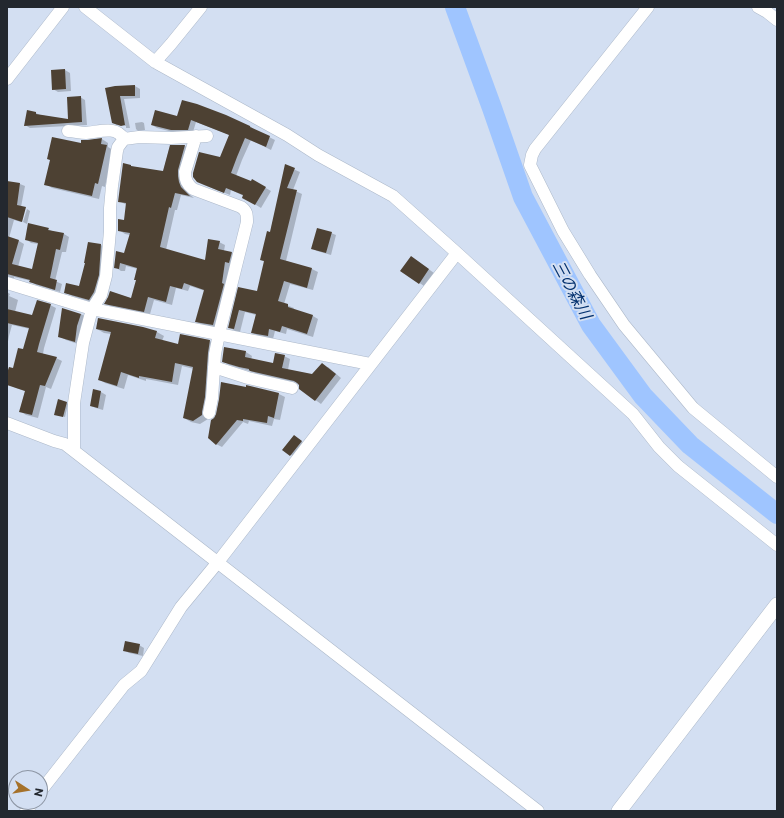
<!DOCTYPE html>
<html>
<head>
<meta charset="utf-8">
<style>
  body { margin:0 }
  #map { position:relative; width:784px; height:818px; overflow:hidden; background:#d3dff2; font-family:Commissioner,sans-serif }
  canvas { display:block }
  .frame { position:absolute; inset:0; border:8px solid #23282f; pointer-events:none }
  .north { position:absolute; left:8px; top:770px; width:40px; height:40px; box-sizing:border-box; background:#d3dff2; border:1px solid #8d96a4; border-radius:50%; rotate:102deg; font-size:11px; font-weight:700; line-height:16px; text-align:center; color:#23282f }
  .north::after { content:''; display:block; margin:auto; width:14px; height:18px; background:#a5712a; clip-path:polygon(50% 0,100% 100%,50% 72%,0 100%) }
</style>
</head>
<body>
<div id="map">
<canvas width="784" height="818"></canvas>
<div class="frame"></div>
<div class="north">N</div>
</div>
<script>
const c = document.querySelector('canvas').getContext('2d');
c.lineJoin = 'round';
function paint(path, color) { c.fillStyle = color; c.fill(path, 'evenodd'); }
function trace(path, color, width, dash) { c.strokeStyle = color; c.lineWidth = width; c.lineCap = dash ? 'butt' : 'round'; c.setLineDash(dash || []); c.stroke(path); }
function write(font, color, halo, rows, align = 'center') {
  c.font = font + ' Commissioner,"Noto Sans JP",sans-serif'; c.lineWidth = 4; c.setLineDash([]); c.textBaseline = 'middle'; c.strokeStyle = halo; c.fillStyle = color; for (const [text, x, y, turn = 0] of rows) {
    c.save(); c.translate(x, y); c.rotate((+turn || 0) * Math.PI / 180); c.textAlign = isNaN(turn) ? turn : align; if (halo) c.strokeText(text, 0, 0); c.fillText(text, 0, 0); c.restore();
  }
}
paint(new Path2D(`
  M65,70L70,73L71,91L58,92L53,89Z
  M135,86L140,89V98L124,99L130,128H126V126L117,124V125L113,123L106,88Z
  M80,97L85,100L87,125L30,128L25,125L36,113L40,115L69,120Z
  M177,118L250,126L255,130L275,140L271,150L251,140L242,160L236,176L251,183L252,180L271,191L261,208L243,197L244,196L231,190L230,195L204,185L198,182L220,159L230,135L196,122L193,132L177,133L157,128L152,125Z
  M142,122L144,123L145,130L138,131L136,129L135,123Z
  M102,139L108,143V147L113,150L105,187L102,186L99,199L52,188L46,184L51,160L82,145Z
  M170,146H185L191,149L187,192L194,198L181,195L177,210H175L166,250L205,261L219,242L225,245L224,251L232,253L237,256L219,328L202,325L196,321L205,291L190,286L188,291L176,288L172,305L154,300L150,314L111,307L106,303L131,300L137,280L138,269L126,266L125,271H121L115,267L125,254L130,235L125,234L119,230L125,221L127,205L119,201L124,164L131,166L134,167L163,172Z
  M286,166L300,172L293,190L302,194L286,261L312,269L318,272L313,290L290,284L284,304L294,308L293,310L313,316L318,319L313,337L287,329L286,334L275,331L273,339L258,336L252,332L256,315L245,312L240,332L235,331L229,327L239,288L258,292L265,262L261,260L270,233Z
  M7,182L20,184L25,186L21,207L25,208L21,222L14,220L9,238L19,241L24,244L18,267L33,271L39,244L31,243L26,239L48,229L54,232L64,234L69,237L66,252H62L55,281L62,284L60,292L36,285L31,281L14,277V278H11L7,281Z
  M27,209L30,211L27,224L23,222Z
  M331,233L336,235L331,255L317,251L312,248Z
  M88,243L101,245L107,249L95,303L72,296L65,292L80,287L86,263Z
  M416,260L434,273L424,286L402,271Z
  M7,292L10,294L9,296L18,300L15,312L33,317L50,305L56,308L44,348L43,354L56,358L62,361L51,389L46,387L38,418L26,415L20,411L25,391L16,388L10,385L24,350L30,329L12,325L9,336L7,347Z
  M81,314L88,318L81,345L66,340L59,336Z
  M143,328L157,332L164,336L162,341L178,345L210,341L216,345L208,419L200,424L191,422L184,418L194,369L182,366L178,385L146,379V381L128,375L124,389L105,383L99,379L111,334L104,333L97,329Z
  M225,348L246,352L252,356L251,360L274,364L284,356L290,359L288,370L313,375L328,367L341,378L321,404L300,389L299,383L257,374L253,372L229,365L223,361Z
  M247,386L279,394L285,397L280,420L274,419L272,426L249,421L248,424L243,422L222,447L216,444Z
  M94,390L101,392L106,395L103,410L96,408L91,406Z
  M66,402L68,404L65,417L58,415Z
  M299,439L306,445L296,458L283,450Z
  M139,645L144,648L143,656L129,653L124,650Z`), '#0003');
trace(new Path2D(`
  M455,7L492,108L523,197L591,325L643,396L690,445L777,514`), '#9fc5ff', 20);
paint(new Path2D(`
  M65,69L66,89L52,90L51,70Z
  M135,85V96H120L125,125L121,126L112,123L105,88L115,86Z
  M81,96L82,122L24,126L27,110L36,112V114L68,119L67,97Z
  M182,100L197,104L226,115L250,126V127L270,136L266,147L245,138L237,157L231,173L251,181L252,179L266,187L255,205L242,198L243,195L226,188L224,193L197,182L193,177V173L199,152L220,157L229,135L191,120L188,130H171L151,125L155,110L177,116Z
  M52,137L81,143V140H87L102,138L101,144L107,145L98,184L95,183L92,196L44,185L50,160L47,159Z
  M170,145H185L178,170V176L179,182L181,187L190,196L175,193L171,208L169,207L160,247L205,260L208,239L220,241L218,249L232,252L229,263L225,262L222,283L224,284L213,325L195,322L204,290L184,283L182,289L170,286L166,302L148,297L144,312L104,304L108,297L110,291L131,298L136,280H134L137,268L120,263L119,269L114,268L116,251L124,253L130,233L118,231V219L124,220L126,203L118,202L123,163L131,165V166L163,171Z
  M285,164L295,168L287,188L297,190L280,259L312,268L307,288L284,281L278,301L288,304V307L313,315L307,334L282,326L280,332L269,329L268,336L251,333L256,314L239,310L234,329L228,328L238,287L257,291L264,261L260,260L267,231L270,232Z
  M7,181L20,183L17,205L26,207L22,222L7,217Z
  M28,223L49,228L48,230L64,233L60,250L56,249L50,278L57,280L55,290L29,282L30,280L7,274V236L19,240L12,264L32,269L38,243L25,240Z
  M317,228L332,232L326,253L311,249Z
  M88,242L101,244L99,275L94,292L89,300L64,293L66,283L79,286L85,263H84Z
  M411,256L429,269L419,284L400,271Z
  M37,300L51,304L39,344L37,352L57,357L45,386L40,385L32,415L19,412L25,391L7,385V373L9,367L13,368L18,348L23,349L29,328L7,323V309L32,315Z
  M62,308L81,314L77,326L75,342L58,337Z
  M98,318L143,327L157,331L155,338L178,344L180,334L210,340L208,353L205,397L202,412V415L193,421L183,418L193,367L175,363L172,382L139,376V378L121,372L117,386L98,380L111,332L96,329Z
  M224,347L246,351L245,357L273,363L275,353L285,355L282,368L312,374L322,363L336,374L315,401L299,389V385L297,383L294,381L250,371L249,370V369L239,367L222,362Z
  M221,382L246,387V385L279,393L274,418L268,416L267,423L243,419V421L237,420L216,445L208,438L211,420L214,418L216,414L219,399Z
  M93,389L101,391L98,408L90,406Z
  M58,399L67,402L63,417L54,415Z
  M294,435L302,441L290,456L282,450Z
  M125,641L140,644L138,654L123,651Z`), '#4d4133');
const minor = new Path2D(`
  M85,7L155,62L287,135L318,155L393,196L457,253L633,414L659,447L678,466L777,545
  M648,7L535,149L532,155L530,165L563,231L590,275L624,325L693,408L777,477
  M758,7L767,12L777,20
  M155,62L171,44L201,7
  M7,79L63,7
  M68,131C74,131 80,133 86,133C99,132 116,125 124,139
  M196,136L185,172C185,180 187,184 193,189L241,207C247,211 247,215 247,222L219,334L215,354L212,398L209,413
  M7,283L92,309L370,364
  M214,367L248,378L292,388
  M7,423L54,441L65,444L74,451L538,811
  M74,451V403L83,343L92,309L101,295L106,276L110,231V208L112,186L117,151L118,147L124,139L139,137L171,138L207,136
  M40,792L124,685L141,671L181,607L218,562L457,253
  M26,811L33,802`);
const tertiary = new Path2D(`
  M619,811L777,605`);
trace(minor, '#acb8c9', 13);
trace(tertiary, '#acb8c9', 16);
trace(minor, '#fff', 12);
trace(tertiary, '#fff', 15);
write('italic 16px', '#05326f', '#d3dff2', [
  ["三の森川",572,290,62]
]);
</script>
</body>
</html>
